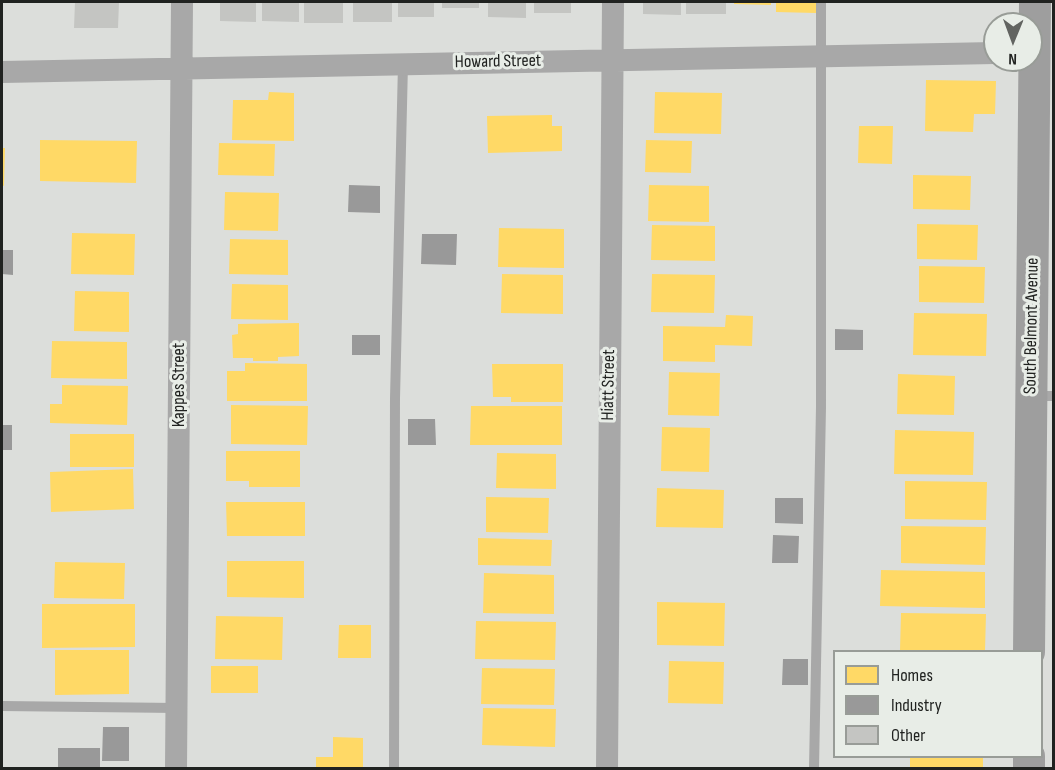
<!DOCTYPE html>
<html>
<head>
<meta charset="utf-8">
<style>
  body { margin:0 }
  #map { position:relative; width:1055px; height:770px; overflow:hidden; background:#dcdedb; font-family:"Sofia Sans Condensed",sans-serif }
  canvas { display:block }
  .frame { position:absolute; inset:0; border:3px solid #202220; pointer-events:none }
  .legend { position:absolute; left:833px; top:650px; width:210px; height:108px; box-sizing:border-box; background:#e8ede7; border:2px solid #989c97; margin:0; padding:8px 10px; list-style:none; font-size:18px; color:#202220 }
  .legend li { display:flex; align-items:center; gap:12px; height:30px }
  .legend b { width:30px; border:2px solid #989c97 }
  .north { position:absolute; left:983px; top:12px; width:60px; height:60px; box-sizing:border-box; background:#e8ede7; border:2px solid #989c97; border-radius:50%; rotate:181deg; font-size:16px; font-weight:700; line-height:24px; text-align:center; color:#202220 }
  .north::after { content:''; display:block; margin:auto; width:21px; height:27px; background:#626461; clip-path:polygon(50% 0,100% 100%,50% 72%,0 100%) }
</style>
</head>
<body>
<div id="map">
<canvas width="1055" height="770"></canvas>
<div class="frame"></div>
<ul class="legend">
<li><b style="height:16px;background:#ffd966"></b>Homes</li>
<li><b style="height:16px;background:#999"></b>Industry</li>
<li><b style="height:16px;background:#c4c5c2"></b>Other</li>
</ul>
<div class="north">N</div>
</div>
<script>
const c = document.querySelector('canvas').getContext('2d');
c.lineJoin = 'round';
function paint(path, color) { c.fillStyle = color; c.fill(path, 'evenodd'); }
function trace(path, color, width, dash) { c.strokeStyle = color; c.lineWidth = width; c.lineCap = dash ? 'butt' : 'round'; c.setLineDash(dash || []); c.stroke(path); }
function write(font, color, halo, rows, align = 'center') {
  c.font = font + ' "Sofia Sans Condensed",sans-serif'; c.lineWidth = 6; c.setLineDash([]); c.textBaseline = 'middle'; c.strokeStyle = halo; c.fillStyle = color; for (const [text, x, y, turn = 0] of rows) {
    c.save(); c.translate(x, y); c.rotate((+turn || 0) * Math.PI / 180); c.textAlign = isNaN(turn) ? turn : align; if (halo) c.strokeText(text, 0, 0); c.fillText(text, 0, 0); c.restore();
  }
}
paint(new Path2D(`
  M734,2H771V5L734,4Z
  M776,2H816V13L776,12Z
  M926,80L996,81L995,114H974L973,132L925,131Z
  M269,92L294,93V141L232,140L233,100H268Z
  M655,92L722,93L721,134L654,133Z
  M552,115V126H562V151L488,153L487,116Z
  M859,126H893L892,164L858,163Z
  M40,140L137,141L136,183L40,181Z
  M646,140L692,141L691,173L645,172Z
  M219,143L275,144L274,176L218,175Z
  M2,148H5L4,186L2,185Z
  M913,175L971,176L970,210L913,209Z
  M649,185L709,186V222L648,221Z
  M225,192L279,193L278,231L224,230Z
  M917,224L978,225L977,260L917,259Z
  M652,225L715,226V261L651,260Z
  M499,228L564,229V268L498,267Z
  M72,233L135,234L134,275L71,274Z
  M230,239L288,240V275L229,274Z
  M919,266L985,267L984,303L919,302Z
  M502,274L563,275V314L501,313Z
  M652,274L715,275L714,313L651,312Z
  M232,284L288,285V320L231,319Z
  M75,291L129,292V332L74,331Z
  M914,313L987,314L986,356L913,355Z
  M726,315L753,316L752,346L715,345V362L663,361V326L725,327Z
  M299,323V356L278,357V361H253V358H233L232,335L238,334V324Z
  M52,341L127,342V379L51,378Z
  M245,363L307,364V401H227V371H245Z
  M492,364H563V402H511V397H493Z
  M669,372L720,373L719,416L668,415Z
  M898,374L955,376L954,415L897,414Z
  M62,385L128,386L127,425L50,423V404H62Z
  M231,405L308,406L307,445L231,444Z
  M471,406H562V445H470Z
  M662,427L710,428L709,472L661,471Z
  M895,430L974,432L973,475L894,474Z
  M70,434H134V467H70Z
  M226,451H300V487H249V481H226Z
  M497,453L556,454V489L496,488Z
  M133,469L134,509L51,512L50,472Z
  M905,481L987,482L986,520L905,519Z
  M657,488L724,490L723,528L656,527Z
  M486,497L549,498L548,533L486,532Z
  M226,502H305V536H227Z
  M901,526L986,527L985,565L901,563Z
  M478,538L552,540L551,566L478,565Z
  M227,561H304V598L227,597Z
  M55,562L125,563L124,599L54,598Z
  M881,570L985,572V608L880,606Z
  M484,573L554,575V614L483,613Z
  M657,602L725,603L724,646L657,645Z
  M42,604H135V647L42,648Z
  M901,613L986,614L985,651L900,650Z
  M216,616L283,617L282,660L215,659Z
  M476,621L556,622L555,660L475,659Z
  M339,625H371V658H338Z
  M55,650H129V694L55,695Z
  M669,661L724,662L723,704L668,703Z
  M211,666H258V693H211Z
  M482,668L555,669L554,705L481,704Z
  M483,708L556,709L555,747L482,745Z
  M333,737L363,738V768H316V757H333Z
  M910,756H983V768H910Z`), '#ffd966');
paint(new Path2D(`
  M349,185L380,186V213L348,212Z
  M422,234H457L456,265L421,264Z
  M2,250H13V275L2,274Z
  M835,329L863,330V350H835Z
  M352,335H380V355H352Z
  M408,419H435L436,445H408Z
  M2,425H12V450H2Z
  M775,498H803V524L775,523Z
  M773,535L799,536L798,563H772Z
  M783,659H808V685H782Z
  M103,727H129V761H102Z
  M58,748H100V768H58Z`), '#999');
paint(new Path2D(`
  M75,2H119L118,28H74Z
  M220,2H256V22L220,21Z
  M262,2H299V22L262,21Z
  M304,2H343V23H304Z
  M353,2H392V22H353Z
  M398,2H434V17H398Z
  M442,2H479V8H442Z
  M488,2H526V18L488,17Z
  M534,2H571V13H534Z
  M643,2H681V15L643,14Z
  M686,2H726V14H686Z`), '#c4c5c2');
trace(new Path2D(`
  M1033,396H1054
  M2,706L177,708
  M394,768L395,398L403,64
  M814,768L821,407V2`), '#a8a8a8', 10);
trace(new Path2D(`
  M2,72L995,53
  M176,768L182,2
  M607,768L613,2`), '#a8a8a8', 22);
trace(new Path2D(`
  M1029,652L1035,2
  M1029,768V756`), '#9e9e9e', 32);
write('18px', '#202220', '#e8ede7', [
  ["Howard Street",498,62,-1],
  ["South Belmont Avenue",1032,326,-89],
  ["Kappes Street",179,385,-90],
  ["Hiatt Street",609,385,-89]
]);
</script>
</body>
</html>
